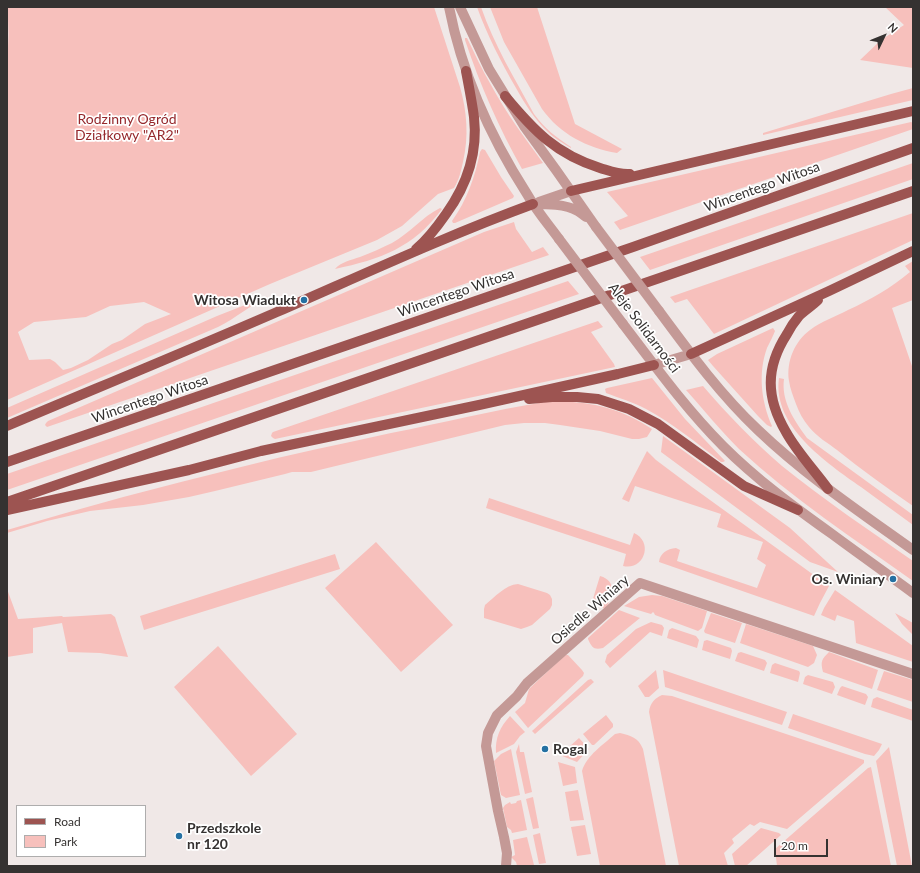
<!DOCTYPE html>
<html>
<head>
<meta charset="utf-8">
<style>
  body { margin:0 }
  #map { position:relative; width:920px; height:873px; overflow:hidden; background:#f0e8e7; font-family:Lato,sans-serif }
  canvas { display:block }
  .frame { position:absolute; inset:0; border:8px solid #353231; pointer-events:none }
  .legend { position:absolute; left:16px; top:805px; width:130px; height:52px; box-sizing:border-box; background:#fff; border:1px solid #aeadad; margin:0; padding:5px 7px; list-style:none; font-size:12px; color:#353231 }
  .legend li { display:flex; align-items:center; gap:8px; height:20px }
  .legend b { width:20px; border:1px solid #aeadad }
  .north { position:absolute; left:864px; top:16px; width:40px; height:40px; -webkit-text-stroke:3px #fff; paint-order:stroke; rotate:47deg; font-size:11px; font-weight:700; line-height:16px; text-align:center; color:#353231 }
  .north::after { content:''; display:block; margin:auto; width:14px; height:18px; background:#353231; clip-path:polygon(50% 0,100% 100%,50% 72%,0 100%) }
  .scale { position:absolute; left:774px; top:839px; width:54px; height:18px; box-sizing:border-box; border:2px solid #353231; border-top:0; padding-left:5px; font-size:12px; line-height:14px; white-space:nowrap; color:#353231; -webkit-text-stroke:3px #fff; paint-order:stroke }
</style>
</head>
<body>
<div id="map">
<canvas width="920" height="873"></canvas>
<div class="frame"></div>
<ul class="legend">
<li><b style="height:5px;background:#9d5451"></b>Road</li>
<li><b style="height:11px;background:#f7c0bc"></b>Park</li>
</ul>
<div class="north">N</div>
<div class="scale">20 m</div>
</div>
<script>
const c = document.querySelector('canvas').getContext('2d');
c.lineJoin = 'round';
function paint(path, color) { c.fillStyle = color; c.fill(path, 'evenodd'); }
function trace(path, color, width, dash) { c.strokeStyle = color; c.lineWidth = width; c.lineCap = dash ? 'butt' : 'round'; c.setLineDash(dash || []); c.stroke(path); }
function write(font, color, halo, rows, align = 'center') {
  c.font = font + ' Lato,sans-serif'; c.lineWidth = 3.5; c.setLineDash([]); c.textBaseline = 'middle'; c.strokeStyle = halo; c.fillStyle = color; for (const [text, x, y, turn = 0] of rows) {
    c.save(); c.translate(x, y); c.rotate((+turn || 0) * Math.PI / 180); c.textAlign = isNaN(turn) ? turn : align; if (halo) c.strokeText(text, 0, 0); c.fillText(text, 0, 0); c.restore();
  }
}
paint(new Path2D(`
  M7,7H434L460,87C467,112 469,136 463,162C461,171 459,180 454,188L438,194L402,226L377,240L270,284L7,400V77L9,19L7,50ZM144,302L171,314L145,324L122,340L112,344L88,360L71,368L63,370L55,362L50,359L29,360L18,332L34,322L86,317L110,306Z
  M477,7H481C494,45 515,79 534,114C544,128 557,138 571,147V148C563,143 555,139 548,132C535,120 525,104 516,88C501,62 487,35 477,7Z
  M490,7H537L575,124L622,149L617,153C587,148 560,134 542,109L504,42Z
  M885,7H913V68L860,60L881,40L904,25Z
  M465,38H467C475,54 482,70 491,85C506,113 525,138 543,163L522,169C499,128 480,85 465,40Z
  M913,88V100L763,135V133L891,94Z
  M911,122L913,123V129L620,230L614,222L628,216L607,192Z
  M482,149L485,150L501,177L514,196L513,198L455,223H453L452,221C467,200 475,177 480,152Z
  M913,163V179L650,270L640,257Z
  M440,208L442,209C413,248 381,259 335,269C341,262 351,260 360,257C371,253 381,248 392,243C410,233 422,217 440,208Z
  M913,213V240L714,334L687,299L675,303L670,297Z
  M514,222L516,229L532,252L543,247L549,255L47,427L45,425L46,423L48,421L484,232Z
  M913,261V300L892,308L913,369V506C887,488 862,470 837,450C828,443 817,437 809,427C803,420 799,412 796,404C793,396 790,388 789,381C786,361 795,341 810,330C822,321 835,317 848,310C870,300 891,288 910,272L905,266Z
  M568,281L579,294L7,490V474Z
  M268,296C251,305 236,318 218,327L7,418V408L217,316Z
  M598,321L603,327L591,332L614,364L615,367L275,439L273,438L271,436L272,433L273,432Z
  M773,328L775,331C773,336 770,342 767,348C758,373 761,401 772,426L771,427L767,425L758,416L713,366L708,360L717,354Z
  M652,378L685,419L725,461L723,462H721C697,443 672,423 646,409C633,402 619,398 606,393L605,389L607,388Z
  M779,378L784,379C781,401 794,420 807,438L913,515V525C896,512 878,500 861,487C827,463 772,426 779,378Z
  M703,386C727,414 754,442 782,466C824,500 869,530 913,561V581C854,539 792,498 739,449C720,430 704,410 686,390Z
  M545,402C584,399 620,407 652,429L647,437L639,439H632L600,431L560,425L545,423H524L505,425L311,472H292L285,474L215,491L189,497L143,505L90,511L47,521L7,533V530C84,507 162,486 241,467C291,454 341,444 391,433C442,423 494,410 545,402Z
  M663,436L790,528L838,572L810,562L661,452Z
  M647,451L656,460L692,487L829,586L820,603L814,616L659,562C660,553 667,549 676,548L680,550L677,561L757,588L766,565L757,559L763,542L717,527L721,514L635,486L629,502L622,499Z
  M489,498L630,545L634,533C654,542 644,571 623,566L626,554L486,508Z
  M376,542L453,625L401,672L325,588Z
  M335,554L340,569L144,630L140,616Z
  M600,576C618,581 613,598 605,609L592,602Z
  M518,584L547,593L550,595L552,599V605L550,609L532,625L527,627L521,629L484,618V609L485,605C495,597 505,585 518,584Z
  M7,589L18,619L62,616L63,617L81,616L111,614L115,617L128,657L100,653L68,652L62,623L33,628V653L7,657Z
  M835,590L913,646V662L856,643L854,621L837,615L835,621L821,615L824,608Z
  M652,595L662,596L707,611L702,628L698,631L655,615L654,613L653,612L651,614L624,606L639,597Z
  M619,610L640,618L603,648C594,650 592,648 588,639V638Z
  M711,613L742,623L735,643L705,633L704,631Z
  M895,613L913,623V635L902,624Z
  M651,622L662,625L664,628L662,636L650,632L610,668L605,662L607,655L636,629Z
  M746,624L813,646L817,655L814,663L808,667L740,643Z
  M672,628L696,636L699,640L697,648L667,638L669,630Z
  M707,640L731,648L732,651L730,659L702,650L704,641Z
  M218,646L297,734L251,776L174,687Z
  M741,652L765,660L767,663L764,671L735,661L738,653Z
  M829,652L878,670L872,689L823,672C820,661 822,659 829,652Z
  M566,655H568L582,670L584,673L583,676L528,728L515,712L525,703L529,689L532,686L563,657Z
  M775,663L799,671L800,673L798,682L770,673L772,665Z
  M656,670L659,688L649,697H645L638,686Z
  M663,670L787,712L782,725L665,687Z
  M884,671L913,680V702L877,690Z
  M808,675L833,682L835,687L832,694L803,684L805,677Z
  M591,679L594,682L535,734L532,731L588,680Z
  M842,686L866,694L868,697L865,705L837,695L840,688Z
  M662,695L672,696L864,760V763L787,829L760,822L754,826L750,824L732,839L734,843L724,853L728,866H679L649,712C650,703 655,698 662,695Z
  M877,697L913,710V721L871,707L873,699Z
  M793,714L882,744L879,750L874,756L865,754L788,728Z
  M606,715L613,724V727L594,745H592L583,734Z
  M510,716L525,732L520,736L514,744L496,753C495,738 500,727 510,716Z
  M620,733C631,736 638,737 643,749L666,866H600L582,771C587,755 603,745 615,734Z
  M579,738L589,749L577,762L560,755Z
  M519,744L520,752H524L532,792L525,794L516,752Z
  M889,747L912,866H897L876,761Z
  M511,749L520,795L506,798L501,795L494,761L501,754Z
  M558,762L575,767L577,783L563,786Z
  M871,767L891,866H777L775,849L868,768Z
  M578,790L584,820L570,821L565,792Z
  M533,797L539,828L533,829L526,799Z
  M521,800L527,830L512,833L511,830L507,827L503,808L505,805L510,802L511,804L516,803L517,801Z
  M585,825L591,854L577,856L571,827Z
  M761,828L779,833L781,835L746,866H735L732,854Z
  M540,833L546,863L539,864L533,835Z
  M527,837L534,865L529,866H517L516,862L511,857L515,855L513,840Z`), '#f7c0bc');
trace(new Path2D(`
  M449,7C462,74 491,138 527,194C536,210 548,224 559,239
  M460,7L489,69L524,126L556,170L596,227
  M539,202L571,191
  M533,204C547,204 565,204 578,211C581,213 584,215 586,217
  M659,311C690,353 720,394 758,430C805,475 860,512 913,550
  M623,324C655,366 686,409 723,446C756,479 794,507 832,534C859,554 886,573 913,593
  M654,365L691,354
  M506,866L507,853L504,837L498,811L486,746L488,733L497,715L517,696L527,683L640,583L913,674`), '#c49996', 10);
trace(new Path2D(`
  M505,96C534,131 556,154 600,168C610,171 620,175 630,174
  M571,191L913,111
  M416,249C428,239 437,227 446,214C467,185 478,153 474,117C472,102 469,87 466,71
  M818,300C812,306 805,310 799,316C794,322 790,328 787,334C765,368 766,398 786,432C797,452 815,471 828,489
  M691,354L829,291L913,251
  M529,399L552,397H577L598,399L629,409L658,424L744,486L798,510
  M7,426C97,388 187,351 277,312C362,275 446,236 533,204
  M7,462L633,247L913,148
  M7,502L913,191
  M7,510L189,470L261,451L479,405L618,374L654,365`), '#9d5451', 10);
trace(new Path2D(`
  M596,227L659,311
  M559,239L623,324`), '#c49996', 10);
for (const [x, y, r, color] of [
  [304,300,4,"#2470a2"],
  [893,579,4,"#2470a2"],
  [545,749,4,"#2470a2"],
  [179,836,4,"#2470a2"]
]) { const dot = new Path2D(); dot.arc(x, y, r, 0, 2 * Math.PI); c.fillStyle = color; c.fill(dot); trace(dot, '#fff', 1.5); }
write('14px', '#95282c', '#fff', [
  ["Rodzinny Ogród",127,119],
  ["Działkowy \"AR2\"",127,135]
]);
write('14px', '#353231', '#fff', [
  ["Wincentego Witosa",762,187,-20],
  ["Wincentego Witosa",456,293,-19],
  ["Aleje Solidarności",644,328,53],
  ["Wincentego Witosa",150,399,-19],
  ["Osiedle Winiary",590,610,-41]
]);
write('bold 14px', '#353231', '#fff', [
  ["Witosa Wiadukt",296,300],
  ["Os. Winiary",885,579],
  ["Rogal",553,749,"left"],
  ["Przedszkole",187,828,"left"],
  ["nr 120",187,844,"left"]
], 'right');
</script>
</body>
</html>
